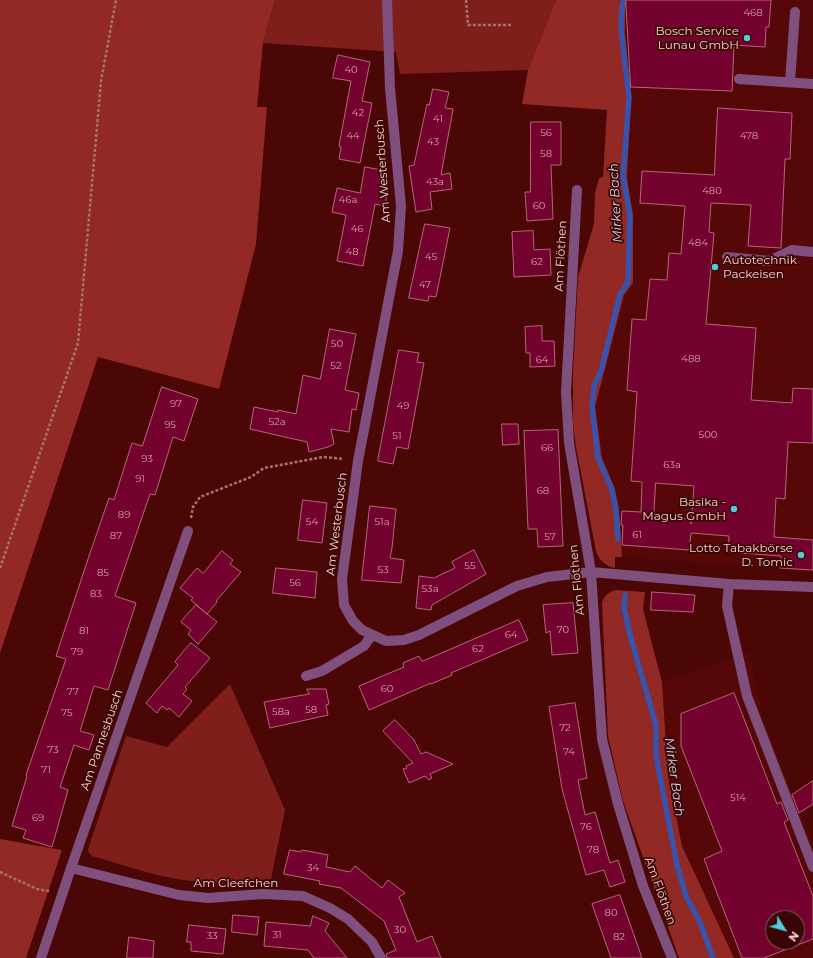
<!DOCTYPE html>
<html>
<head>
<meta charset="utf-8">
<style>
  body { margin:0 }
  #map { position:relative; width:813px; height:958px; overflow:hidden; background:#4b0706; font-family:Montserrat,sans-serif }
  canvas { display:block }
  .north { position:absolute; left:765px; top:910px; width:40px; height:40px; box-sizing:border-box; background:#3a0605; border:1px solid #885855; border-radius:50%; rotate:127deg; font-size:11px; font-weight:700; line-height:16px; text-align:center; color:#fdd2cc }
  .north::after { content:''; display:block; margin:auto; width:14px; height:18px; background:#53cbdb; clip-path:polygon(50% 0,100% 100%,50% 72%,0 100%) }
</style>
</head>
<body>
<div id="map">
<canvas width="813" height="958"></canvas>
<div class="north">N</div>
</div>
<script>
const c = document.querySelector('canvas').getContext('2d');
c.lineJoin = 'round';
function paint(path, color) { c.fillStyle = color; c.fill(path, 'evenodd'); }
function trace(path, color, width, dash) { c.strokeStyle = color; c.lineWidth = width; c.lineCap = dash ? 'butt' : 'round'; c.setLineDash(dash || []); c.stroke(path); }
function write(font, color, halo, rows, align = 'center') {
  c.font = font + ' Montserrat,sans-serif'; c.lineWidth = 3.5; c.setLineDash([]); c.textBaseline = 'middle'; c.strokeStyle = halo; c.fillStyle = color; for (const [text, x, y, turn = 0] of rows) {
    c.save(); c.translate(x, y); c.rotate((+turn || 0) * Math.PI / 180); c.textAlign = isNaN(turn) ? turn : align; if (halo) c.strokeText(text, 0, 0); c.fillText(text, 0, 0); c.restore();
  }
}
paint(new Path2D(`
  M628,0H813V573L780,568L622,557L619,510L615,489L602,458L595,407L624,295L633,283V215L627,178L631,95L625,33V10Z
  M749,652L764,722L813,845V958H734L682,846L668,776L662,682ZM773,918H797V942H773Z`), '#560808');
paint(new Path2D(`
  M275,0H556L528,70L400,74L396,52L263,43Z
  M230,684L285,810L271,879C239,882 204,885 172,878C145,873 118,863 92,856L89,853L88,849L126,736L167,747Z`), '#7e1f1b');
paint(new Path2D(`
  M0,0H275L263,43L257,107H267L256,244L219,389L98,357L0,653Z
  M556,0H628L625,10V33L631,95L627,178L633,215V283L624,295L595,407L602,458L615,489L619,510L622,557H615V568C605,566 599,560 596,551L576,447L573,424V372L578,277L594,224L595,193L599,178L603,177L607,110L522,104L528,70Z
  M616,590L645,592L643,609L662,682L668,776L682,846L734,958H679L623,801L608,736L602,603C604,596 608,592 616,590Z
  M0,839L62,850L26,958H0Z`), '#922924');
trace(new Path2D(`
  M618,539L616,509L611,487L598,458L592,406L594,386L601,371L620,294L628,283L630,216L623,176L629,98L621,29L622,6L624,0
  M625,595L624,608L630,635L656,725V753L659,772L677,865L686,896L700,922L713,958`), '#3853a9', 5.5);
const building = new Path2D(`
  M626,0H771L769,27H766L765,47L734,45L732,91L631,87Z
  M338,55L370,62L362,101L372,103L360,163L339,159L341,147L339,146L351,81L333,78Z
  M433,89L449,92L445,108L453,109L441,175L450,173L452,189L430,192L432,209L416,212L409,166L414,165L427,104L429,105Z
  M718,108L792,113L790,159H785L781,248L748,246L751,205L711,203L709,232L714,233L706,324L756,328L751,400L792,403L793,388L813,389V443L788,442L785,499L776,498L774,537L813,540V570L780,568L781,556L728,552L729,536L691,533L689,550L622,545L623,525H621L622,511L641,512L642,482L631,481L637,392L627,390L632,319L646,320L650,279L667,280L669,253L681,254L685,206L640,203L642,171L714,175ZM656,483L694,486L691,524V519L654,517Z
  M531,122H561V165H551L553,219L527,221L525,192H530Z
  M365,167L382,170L379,187L388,188L385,206L375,204L363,266L337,261L346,215L332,212L337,188L360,193Z
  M425,224L450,228L436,297L429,296L428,301L409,298Z
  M533,231L534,250L550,249L551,275L514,277L512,232Z
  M542,326V341H554L555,366L530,367V353H526L525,327Z
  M330,329L356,334L345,390L359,393L356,410L352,409L349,432L331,429L334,444L328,447L309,452L307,442L250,429L254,407L278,412V410L296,414L303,375L320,379Z
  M399,350L419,353L417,362L424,363L408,449L397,447L393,464L378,461Z
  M162,387L198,399L184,441L173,437L155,495L150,494L115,596L136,603L108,690L94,686L80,731L94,735L89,750L74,745L60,787L68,790L52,847L23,838L26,830L12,826L27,776L26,775L66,659L56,656L89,556L109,498L114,500L132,443L142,446Z
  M502,424H518L519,444L503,445Z
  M558,430L563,546L538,547L537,529H528L524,431Z
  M303,500L327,503L322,543L298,540Z
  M370,506L396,509L392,548L390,558L404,560L401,583L362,580Z
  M474,550L486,574L432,605L431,610L416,608L419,576L434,578L455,568L452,562Z
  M222,551L233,560L230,564L241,572L216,601L217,602L207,614L191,600L193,598L180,588L197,568L203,573Z
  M276,568L317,572L315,598L273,593Z
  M652,592L695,595L693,612L651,610Z
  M573,603L578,653L552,655L550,631L546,633L543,605Z
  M196,605L217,622L198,644L188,634L191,630L181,622Z
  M519,620L528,640L451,673L452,675L431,684V683L369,710L359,686L404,667L403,663L419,656L422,661Z
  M191,643L210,658L185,687L187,689L183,694L192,701L179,717L169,708L167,710L162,706L157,713L146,703L178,665L175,662Z
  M307,689H326L329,704L326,705L328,715L270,728L264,702L309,694Z
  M734,693L777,804L781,802L788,820L784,822L813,896V939L764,958H742L704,859L722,851L681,746V714ZM773,918H797V942H773Z
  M575,703L587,778L578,780L585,815L595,812L610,863L618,860L625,882L610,887L604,870L586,875L562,789L549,707Z
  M395,720L414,740L421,754L426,752L453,764L430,774L432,778L429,780L425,776L409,783L403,769L407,768L406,766L413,763L383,731Z
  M813,781V804L799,813L792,795Z
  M290,850L301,852L302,850L328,855L326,867L350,872L355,866L382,888L388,880L405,893L399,897L417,942L432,936L441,958H387L386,954L396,950L384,921L341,888L319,884L320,881L284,874Z
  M620,895L629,921L642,958H611L592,904Z
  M233,915L259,917L257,935L232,932Z
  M313,916L329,923L325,931L347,958H314L308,950L264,946L266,922L310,926Z
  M189,925L226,929L223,954L191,951V942H187Z
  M129,937L154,941L153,958H127Z`);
paint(building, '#73022f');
trace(building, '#b46777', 1);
trace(new Path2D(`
  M466,0L468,25H511
  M191,518L193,507L200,497L251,477L264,468L323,457L344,459
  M0,568L78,343L101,81L116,0
  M0,872L37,889L49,891`), '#a9726e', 2.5, [3, 2]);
trace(new Path2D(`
  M739,79L813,84
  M790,82L795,12
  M727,257L769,261L792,250L813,252
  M729,584L727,606L747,696L813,867
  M306,676L322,671L364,646L372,635`), '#7f507e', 10);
trace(new Path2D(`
  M387,0L390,88L401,206L398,251L358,461L342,579L344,605L353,621L362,630L386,641L404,640L419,635L517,586L547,577L591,572L729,584L813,587
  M577,190L566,392L569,443L591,572L602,739L618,804L643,886L672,958
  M71,868L179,895L208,898L263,894L303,896L330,908L348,919L372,942L381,958
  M41,958L71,868L188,531`), '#7f507e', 10);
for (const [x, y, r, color] of [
  [747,38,4,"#53cbdb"],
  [715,267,4,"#53cbdb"],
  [734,509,4,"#53cbdb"],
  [801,555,4,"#53cbdb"]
]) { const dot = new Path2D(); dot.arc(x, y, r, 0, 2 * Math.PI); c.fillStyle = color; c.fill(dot); trace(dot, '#3a0605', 1.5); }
write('10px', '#da9ea5', null, [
  ["468",753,13],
  ["40",351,70],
  ["42",358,113],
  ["41",438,119],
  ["56",546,133],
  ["44",353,136],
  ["478",749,136],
  ["43",433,142],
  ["58",546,154],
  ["43a",435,182],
  ["480",712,191],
  ["46a",348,200],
  ["60",539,206],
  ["46",357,229],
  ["484",698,243],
  ["48",352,252],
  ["45",431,257],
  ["62",537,262],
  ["47",425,285],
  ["50",337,344],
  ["488",691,359],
  ["64",542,360],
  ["52",336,366],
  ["97",176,404],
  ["49",403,406],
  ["52a",277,422],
  ["95",170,425],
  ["500",708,435],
  ["51",397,436],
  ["66",547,448],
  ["93",147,459],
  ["63a",672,465],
  ["91",140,479],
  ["68",543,491],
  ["89",124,515],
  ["54",312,522],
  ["51a",382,522],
  ["61",637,535],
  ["87",116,536],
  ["57",550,537],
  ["55",470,566],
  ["53",383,570],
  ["85",103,573],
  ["56",295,583],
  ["53a",430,589],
  ["83",96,594],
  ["70",563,630],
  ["81",84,631],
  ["64",511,635],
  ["62",478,649],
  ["79",77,652],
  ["60",387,689],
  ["77",73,692],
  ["58",311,710],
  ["58a",281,712],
  ["75",67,713],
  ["72",565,728],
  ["73",53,750],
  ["74",569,752],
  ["71",46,770],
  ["514",738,798],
  ["69",38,818],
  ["76",586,827],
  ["78",593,850],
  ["34",313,868],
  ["80",611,913],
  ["30",400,930],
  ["31",277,935],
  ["33",212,936],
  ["82",619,937]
]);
write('12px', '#fdd2cc', '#3a0605', [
  ["Bosch Service",739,31],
  ["Lunau GmbH",739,45],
  ["Autotechnik",723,260,"left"],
  ["Packeisen",723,274,"left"],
  ["Basika -",726,502],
  ["Magus GmbH",726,516],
  ["Lotto Tabakbörse",793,548],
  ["D. Tomic",793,562]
], 'right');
write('12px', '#fdd2cc', '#3a0605', [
  ["Am Westerbusch",383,171,-94],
  ["Am Flöthen",561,256,-87],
  ["Am Westerbusch",337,524,-83],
  ["Am Flöthen",577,580,-96],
  ["Am Pannesbusch",102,740,-71],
  ["Am Cleefchen",236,883],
  ["Am Flöthen",660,891,70]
]);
write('italic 13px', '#c9d3ea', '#3a0605', [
  ["Mirker Bach",616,203,-93],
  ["Mirker Bach",674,777,82]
]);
</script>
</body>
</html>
